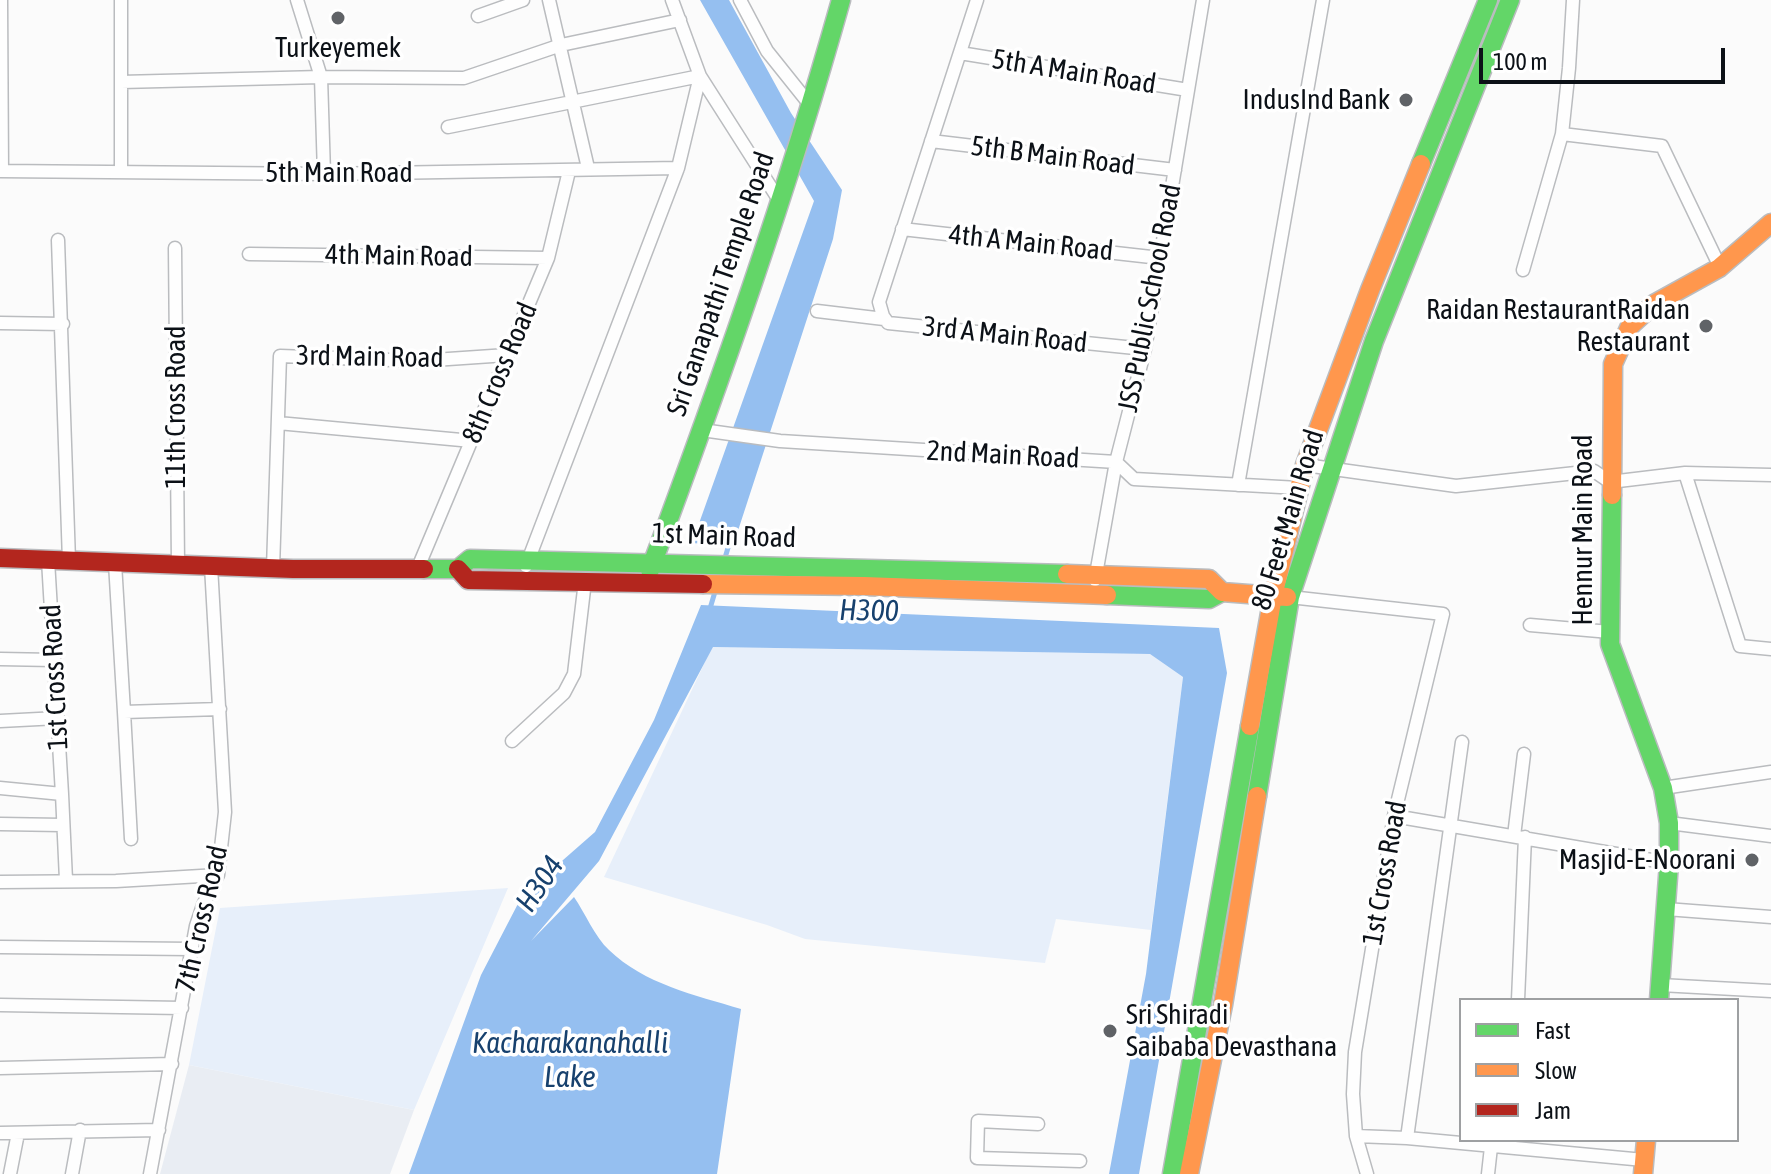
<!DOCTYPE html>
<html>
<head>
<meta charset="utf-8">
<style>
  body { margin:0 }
  #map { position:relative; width:1771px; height:1174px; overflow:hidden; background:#fbfbfb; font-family:"Asap Condensed",sans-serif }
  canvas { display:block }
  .legend { position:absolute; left:1459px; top:998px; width:280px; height:144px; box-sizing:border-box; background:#fff; border:2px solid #9ea0a2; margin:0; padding:10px 14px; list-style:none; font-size:24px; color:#0c1117 }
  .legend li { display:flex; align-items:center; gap:16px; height:40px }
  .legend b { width:40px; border:2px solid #9ea0a2 }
  .scale { position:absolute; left:1479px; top:48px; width:246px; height:36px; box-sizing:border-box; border:4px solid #0c1117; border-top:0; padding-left:10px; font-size:24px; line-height:28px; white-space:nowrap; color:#0c1117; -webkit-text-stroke:6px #fff; paint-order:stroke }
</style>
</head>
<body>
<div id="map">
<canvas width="1771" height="1174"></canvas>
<ul class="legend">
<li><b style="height:10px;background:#63d668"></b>Fast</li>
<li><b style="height:10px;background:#ff974d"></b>Slow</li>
<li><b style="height:10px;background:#b3261e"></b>Jam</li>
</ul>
<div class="scale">100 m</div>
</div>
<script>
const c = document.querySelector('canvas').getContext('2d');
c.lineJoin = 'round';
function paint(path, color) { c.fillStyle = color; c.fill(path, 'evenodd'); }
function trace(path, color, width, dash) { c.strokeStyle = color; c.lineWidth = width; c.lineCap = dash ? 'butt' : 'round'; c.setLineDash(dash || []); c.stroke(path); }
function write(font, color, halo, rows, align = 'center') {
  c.font = font + ' "Asap Condensed",sans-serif'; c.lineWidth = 7; c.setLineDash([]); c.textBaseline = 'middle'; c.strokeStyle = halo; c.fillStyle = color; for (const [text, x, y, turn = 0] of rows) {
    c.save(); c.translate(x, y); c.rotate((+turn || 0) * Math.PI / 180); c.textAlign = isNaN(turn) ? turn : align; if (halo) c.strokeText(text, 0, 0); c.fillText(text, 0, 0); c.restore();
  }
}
paint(new Path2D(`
  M189,1065L414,1110L390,1174H160Z`), '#e9edf3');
paint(new Path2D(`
  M712,647L1150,654L1183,677L1151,930L1056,919L1045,963L805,939L767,925L604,877Z
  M508,888L414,1110L189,1065L220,908Z`), '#e7effa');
paint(new Path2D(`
  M700,0H729L791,113L842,190L833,239L733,546L692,543L814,201Z
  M701,605L1219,628L1227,673L1139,1174H1109L1146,974L1183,677L1150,654L713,647L599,861L531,941L574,897C585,913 595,937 609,950C644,984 695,995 741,1009L717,1174H409L481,975L522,896L595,832L654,720Z`), '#95bff0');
trace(new Path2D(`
  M709,612L730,541`), '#95bff0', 5);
const street = new Path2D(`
  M1,0L2,171
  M121,0V171
  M297,0L321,77L324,174
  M549,0L588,168
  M672,0L700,76L779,200
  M740,0L767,51L811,106
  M977,0L879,302L883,316L888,323L1145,349
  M478,16L523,0
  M960,53L1188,90
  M121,82L321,77L464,78L561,45L680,20
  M448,127L700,76L678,168L526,566
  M1562,134L1662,146L1720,267
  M931,141L1175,170
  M0,171L324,174L678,168
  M902,229L1160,258
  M58,240L69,561
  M175,248L178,565
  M249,254L548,258
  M1523,270L1562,134L1569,68L1573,0
  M817,311L884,319
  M0,323L63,324
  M278,423L472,441
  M702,430L780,441L1116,462L1134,479L1299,488
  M1305,465L1456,486L1594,471L1610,482L1685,473L1771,475
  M1685,473L1740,646L1771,649
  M1238,485L1323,0
  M48,560L62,794
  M115,563L124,712
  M273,568L280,356L419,361L507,355
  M417,570L548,258L569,171
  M1095,580L1116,462L1145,349L1203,0
  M1290,597L1443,614L1394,816L1355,1052L1353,1094L1356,1136L1367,1174
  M1530,625L1610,632
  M0,659L54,660
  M0,721L58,718
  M512,741L564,693L574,674L585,581
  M0,788L62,794L66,880
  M1663,788L1771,772
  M1394,816L1669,863
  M1669,823L1771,836
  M0,824L62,825
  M1514,836L1524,754
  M131,839L124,712L220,709
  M0,882L116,881L218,875
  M1666,909L1771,917
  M0,947L192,949
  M1660,985L1771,991
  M1518,1000L1525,837
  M0,1005L182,1008
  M0,1068L172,1064
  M1038,1124L978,1121L977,1158L1080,1161
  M0,1133L159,1130
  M1356,1136L1407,1138L1644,1160
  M1407,1138L1462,742
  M10,1174L18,1133
  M72,1174L80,1130
  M150,1174L196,926L203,905L218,875L225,812L211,566
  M1488,1174L1491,1147`);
const fast = new Path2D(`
  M1421,164L1488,0
  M1612,495L1610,644L1663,788L1669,823V863L1659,1000
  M424,569H458L470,559L1067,574
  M650,570C720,382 787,193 841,0
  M1107,595L1209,599L1222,592
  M1257,796L1290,597L1374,341L1510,0
  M1172,1174L1250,726`);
const slow = new Path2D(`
  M1612,495L1613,364L1630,326L1654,304L1719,268L1771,223
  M1067,574L1209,579L1222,592L1287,597
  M703,584L864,586L1107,595
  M1250,726L1273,596L1305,465L1370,290L1421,164
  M1189,1174L1223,1005L1257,796
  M1643,1174L1646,1140`);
const jam = new Path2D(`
  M0,558L293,569H424
  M458,569L468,580L703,584`);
trace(street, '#babcbf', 15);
trace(fast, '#babcbf', 21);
trace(slow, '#babcbf', 21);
trace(jam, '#babcbf', 21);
trace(street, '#fefefe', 12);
trace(fast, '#63d668', 18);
trace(slow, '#ff974d', 18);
trace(jam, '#b3261e', 18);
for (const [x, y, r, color] of [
  [338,18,8,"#606367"],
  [1406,100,8,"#606367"],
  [1706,326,8,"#606367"],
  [1752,860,8,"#606367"],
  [1110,1031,8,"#606367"]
]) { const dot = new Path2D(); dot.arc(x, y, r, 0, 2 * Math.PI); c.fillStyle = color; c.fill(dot); trace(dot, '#fff', 3); }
write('28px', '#0c1117', '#fff', [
  ["Turkeyemek",338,48,"center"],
  ["IndusInd Bank",1390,100],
  ["Raidan RestaurantRaidan",1690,310],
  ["Restaurant",1690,342],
  ["Masjid-E-Noorani",1736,860],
  ["Sri Shiradi",1126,1015,"left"],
  ["Saibaba Devasthana",1126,1047,"left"]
], 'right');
write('28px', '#0c1117', '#fff', [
  ["5th A Main Road",1074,72,9],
  ["5th B Main Road",1053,156,7],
  ["5th Main Road",339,173],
  ["4th A Main Road",1031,243,6],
  ["4th Main Road",399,256,1],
  ["Sri Ganapathi Temple Road",721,284,-71],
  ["JSS Public School Road",1150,298,-79],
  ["3rd A Main Road",1005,335,6],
  ["3rd Main Road",370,357,1],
  ["8th Cross Road",500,373,-67],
  ["11th Cross Road",176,407,-90],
  ["2nd Main Road",1003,455,3],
  ["80 Feet Main Road",1288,520,-73],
  ["Hennur Main Road",1583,530,-90],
  ["1st Main Road",724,536,2],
  ["1st Cross Road",55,677,-93],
  ["1st Cross Road",1385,873,-80],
  ["7th Cross Road",202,919,-77]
]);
write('italic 30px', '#17416e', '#fff', [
  ["H300",869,611,1],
  ["H304",540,884,-56],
  ["Kacharakanahalli",570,1044],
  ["Lake",570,1078]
]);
</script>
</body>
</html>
